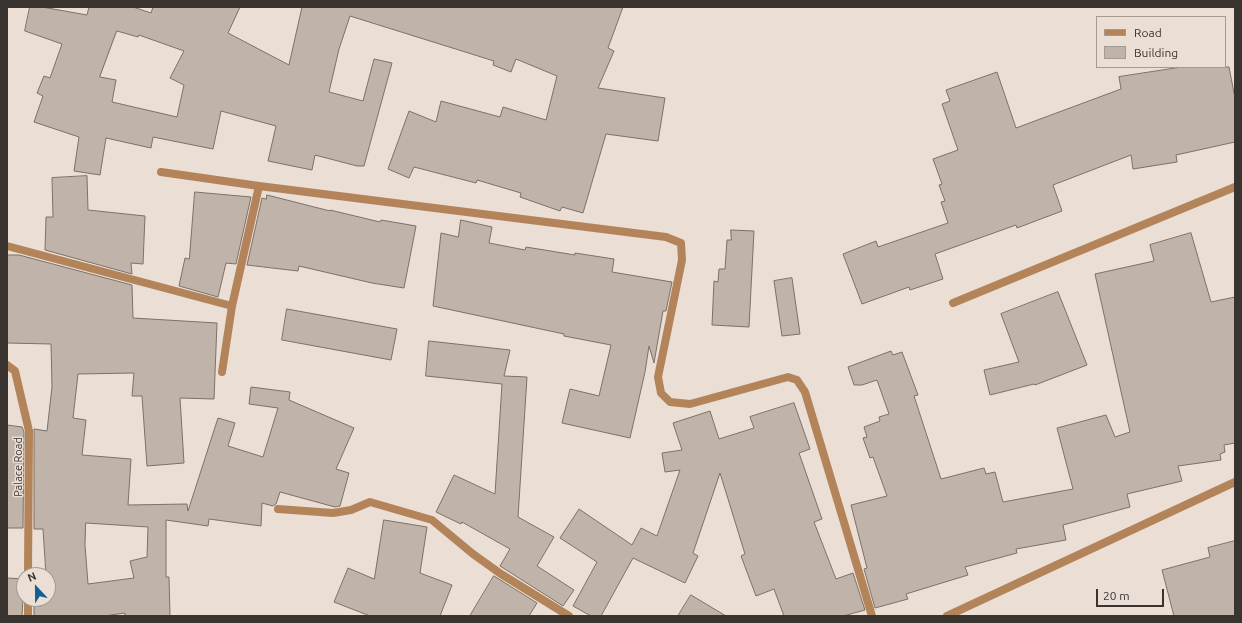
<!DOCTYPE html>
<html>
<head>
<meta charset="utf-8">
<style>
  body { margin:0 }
  #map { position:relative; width:1242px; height:623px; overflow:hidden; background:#ebded4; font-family:Ubuntu,sans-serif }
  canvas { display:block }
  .frame { position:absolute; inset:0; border:8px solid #393430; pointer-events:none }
  .legend { position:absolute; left:1096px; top:16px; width:130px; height:52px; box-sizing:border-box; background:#ebded4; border:1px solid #a49a92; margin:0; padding:5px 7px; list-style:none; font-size:12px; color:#393430 }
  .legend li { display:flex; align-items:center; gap:8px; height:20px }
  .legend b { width:20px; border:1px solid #a49a92 }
  .north { position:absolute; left:16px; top:567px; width:40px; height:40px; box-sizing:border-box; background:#ebded4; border:1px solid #a49a92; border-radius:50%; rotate:338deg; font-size:11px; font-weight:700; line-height:16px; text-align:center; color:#393430 }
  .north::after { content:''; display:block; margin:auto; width:14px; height:18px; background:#125f92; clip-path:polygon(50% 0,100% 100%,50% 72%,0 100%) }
  .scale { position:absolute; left:1096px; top:589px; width:68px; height:18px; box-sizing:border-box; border:2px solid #393430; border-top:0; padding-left:5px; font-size:12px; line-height:14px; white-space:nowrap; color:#393430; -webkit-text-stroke:3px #ebded4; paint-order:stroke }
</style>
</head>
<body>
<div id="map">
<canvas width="1242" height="623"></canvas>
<div class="frame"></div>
<ul class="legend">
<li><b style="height:5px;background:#b38359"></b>Road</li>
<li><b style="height:11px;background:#c0b3a9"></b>Building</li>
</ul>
<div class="north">N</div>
<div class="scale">20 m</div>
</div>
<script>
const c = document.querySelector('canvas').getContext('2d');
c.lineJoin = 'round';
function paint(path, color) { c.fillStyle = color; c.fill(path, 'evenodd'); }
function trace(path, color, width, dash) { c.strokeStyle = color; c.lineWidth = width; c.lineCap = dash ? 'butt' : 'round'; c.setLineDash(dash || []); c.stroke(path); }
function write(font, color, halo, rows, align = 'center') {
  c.font = font + ' Ubuntu,sans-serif'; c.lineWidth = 3; c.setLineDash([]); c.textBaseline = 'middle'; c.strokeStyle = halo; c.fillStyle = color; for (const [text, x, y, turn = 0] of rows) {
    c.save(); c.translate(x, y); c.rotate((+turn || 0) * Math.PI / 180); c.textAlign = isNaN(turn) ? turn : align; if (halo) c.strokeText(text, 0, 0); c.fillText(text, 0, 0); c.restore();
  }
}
const building = new Path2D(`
  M30,7H42L87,15L89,7H133L151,13L153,7H240L228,33L289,65L302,7H623L608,48L614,51L598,88L665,98L658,141L606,134L583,213L562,207L560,211L520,197L521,193L477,180L476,183L414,167L409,178L388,169L409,111L436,122L441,101L500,117L503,107L546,120L557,76L516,59L511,72L493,65L494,61L350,16L339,49L329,92L363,101L374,59L392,63L364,166H357L315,155L312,170L268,161L276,126L221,111L213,149L153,137L151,148L106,138L100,175L74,171L79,137L34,122L43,96L37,93L44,76L50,78L62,44L25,31ZM117,31L138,37L139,35L184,51L170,78L184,85L177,117L112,102L116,80L100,77Z
  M1182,67H1229L1235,98V142L1176,155L1177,162L1133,169L1131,155L1053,185L1062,211L1017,228L1016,225L935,254L943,279L910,290L909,287L862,304L843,254L876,241L878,247L948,223L941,202L945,201L939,185L942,184L933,159L958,150L942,104L950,101L946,90L997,72L1016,128L1121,89L1119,77Z
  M87,176L88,210L145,216L143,264L131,263L132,274L45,250L46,217H53L52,178Z
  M195,192L251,197L236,264L226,263L218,297L179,286L185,258L189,259Z
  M267,195L330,211V210L380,222L381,220L416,226L404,288L372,283L299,266L298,271L247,265L262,198L266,199Z
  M461,220L492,227L489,243L525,250L526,247L575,255V253L614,259L612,272L672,282L666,311H663L654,363L649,346L645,372L630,438L562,423L570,389L599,396L611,345L564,336V334L433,306L441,233L458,237Z
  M731,230L754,231L749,327L712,325L714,281L718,282L719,269H725L727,240H731Z
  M1191,233L1211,302L1235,297V443L1224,445L1225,452L1220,454L1221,460L1178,466L1182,481L1127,494L1130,507L1063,525L1066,540L1016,549L1017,553L965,567L968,575L906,594L908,599L875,608L864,569L867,568L851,505L887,496L873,457L870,458L863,438L867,437L864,427L880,421L879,417L889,414L877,380L862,385H854L848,367L891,351L893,355L902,352L918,395L914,396L941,479L984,468L986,474L995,472L1003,502L1073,489L1057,428L1106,415L1115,437L1130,432L1095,274L1154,261L1150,245Z
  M8,255H19L132,285L133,318L217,323L214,399L180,398L184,463L147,466L142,396H132L134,373L78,374L73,418L86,420L82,455L131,459L128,505L187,504L188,511L218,418L235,423L228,446L263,457L278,408L249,404L251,387L290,392L289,400L354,428L336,469L349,473L340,506L335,507L280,492L276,504L273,506L262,503L261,526L209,519L208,526L166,520V577H169L170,616H125V613L104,616H34V599H48V575H46L43,529H34V429L47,431L52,387L51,344L7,343ZM86,523L148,527L147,557L130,561L134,578L88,584L85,545Z
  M792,278L800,334L782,336L774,281Z
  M1058,292L1087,365L1035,385L1034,384L990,395L984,370L1019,362L1001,314Z
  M287,309L397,329L391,360L282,340Z
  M429,341L510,350L504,376L527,377L518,517L554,537L537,566L574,590L563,606L500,566L510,549L462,522L461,524L436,512L454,475L495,494L502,384L426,376Z
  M794,403L810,449L799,453L822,519L814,522L836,579L853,573L865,610L843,616H784L774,589L756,596L741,556L745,554L720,473L693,553L698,556L685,583L633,558L601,616H591L573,606L597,562L560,538L579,509L632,545L641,528L657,536L680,470L665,472L662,453L682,450L673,423L710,411L719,439L754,428L750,417Z
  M7,425L22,427L24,432L23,528H7Z
  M384,520L427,527L420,573L452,585L440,616H370L334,602L348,568L374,579Z
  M1235,541V616H1174L1162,570L1210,557L1208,548Z
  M494,576L537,603L529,616H470Z
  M7,578L24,579L22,616H7Z
  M691,595L726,616H678Z`);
paint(building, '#c0b3a9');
trace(building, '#7c7167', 1);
trace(new Path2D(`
  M161,172L259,186L666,237L681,243L682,260L658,377L661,393L670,402L690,404L788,377L797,380L805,392L872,616
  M7,246L232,306
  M953,303L1235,187
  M7,365L15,371L29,431L28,575
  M222,372L232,306L259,186
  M278,509L333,513L351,510L370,502L432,520L473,554L501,574L569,616
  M28,616V599
  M947,616L1235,482`), '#b38359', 8);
write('11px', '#393430', '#ebded4', [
  ["Palace Road",18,467,-90]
]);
</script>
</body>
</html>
